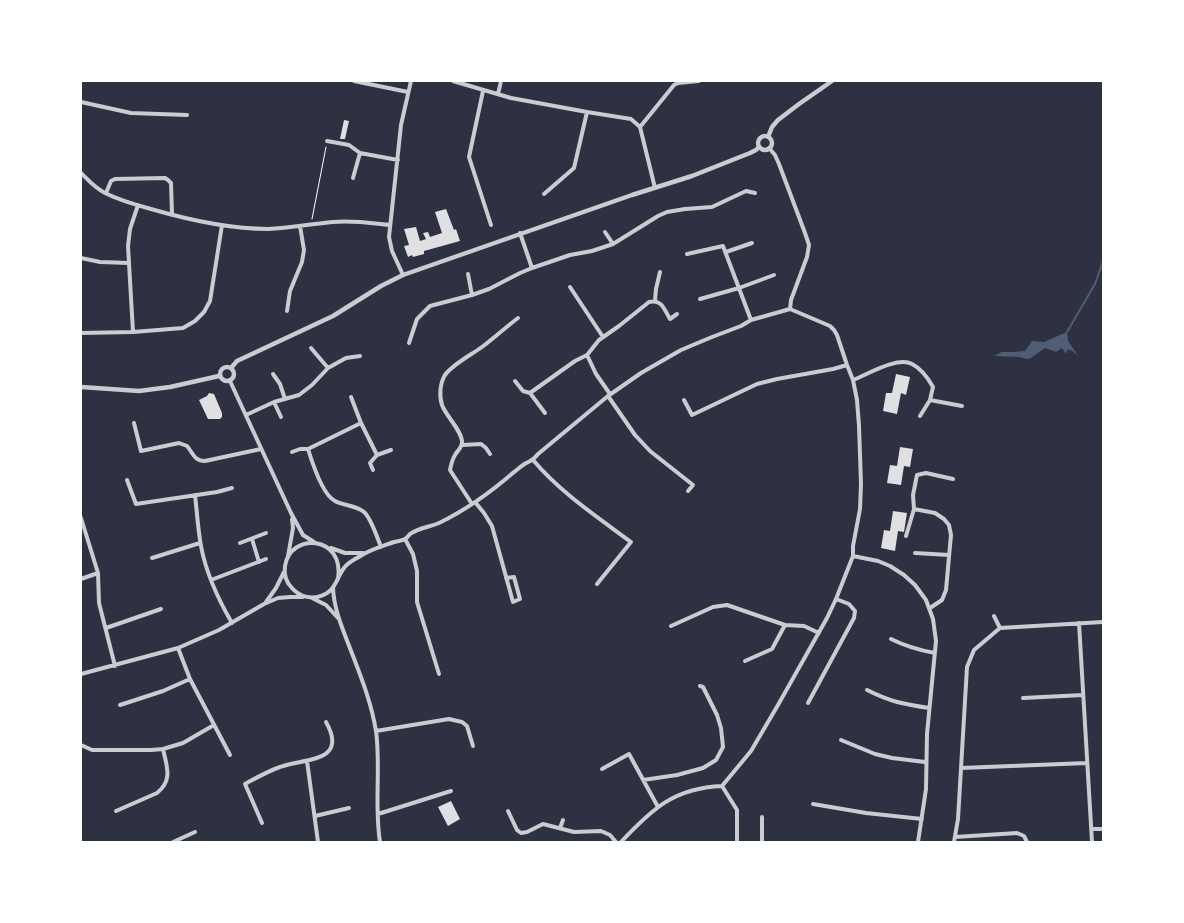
<!DOCTYPE html>
<html>
<head>
<meta charset="utf-8">
<style>
  body { margin:0 }
  #map { position:relative; width:1184px; height:923px; overflow:hidden; background:#2d3142; font-family:Commissioner,sans-serif }
  canvas { display:block }
  .frame { position:absolute; inset:0; border:82px solid #fff; pointer-events:none }
</style>
</head>
<body>
<div id="map">
<canvas width="1184" height="923"></canvas>
<div class="frame"></div>
</div>
<script>
const c = document.querySelector('canvas').getContext('2d');
c.lineJoin = 'round';
function paint(path, color) { c.fillStyle = color; c.fill(path, 'evenodd'); }
function trace(path, color, width, dash) { c.strokeStyle = color; c.lineWidth = width; c.lineCap = dash ? 'butt' : 'round'; c.setLineDash(dash || []); c.stroke(path); }
paint(new Path2D(`
  M1067,332L1068,341L1078,356L1071,350H1067L1066,354L1062,348L1056,352L1045,348L1031,358L1026,359L1020,357L994,356L1002,352H1013L1025,351L1032,341L1044,342Z`), '#4f5d75');
trace(new Path2D(`
  M1067,332L1095,284L1103,261`), '#4f5d75', 2);
paint(new Path2D(`
  M344,120L349,121L345,139H340Z
  M446,209L454,230L456,229L460,241L424,251V254L413,257L412,255L408,257L404,246L409,245L404,229L416,227L420,241L426,239L423,233L428,232L430,237L442,233L435,212Z
  M896,374L910,377L906,395L901,393L897,414L883,411L886,393H892Z
  M209,393L214,394L222,413V417L220,419H208L199,400L207,396Z
  M900,447L913,449L910,467L904,466L901,485L887,483L890,465L897,466Z
  M893,511L907,513L904,532L898,531L895,551L881,548L884,530L890,531Z
  M451,801L460,819L448,826L438,807Z`), '#e0e0e3');
trace(new Path2D(`
  M312,219L326,147`), '#fff', 1);
trace(new Path2D(`
  M354,81L408,92
  M453,81L511,98L587,112L631,119L640,127L655,188
  M483,91L469,157L491,225
  M498,94L501,81
  M81,102L131,113L187,115
  M640,127L674,85L678,83L699,81
  M327,141L349,145L360,153L398,160
  M769,148L775,155L779,164L805,233L809,245L807,257L791,300L790,309
  M81,173C89,181 95,188 105,193C119,200 136,205 151,209C189,220 229,229 268,229C290,228 311,224 333,222C352,220 371,223 390,225
  M353,178L360,153
  M106,193L111,181L115,179L165,178L168,180L171,183L172,215
  M544,194L574,168L587,112
  M605,232L613,244
  M520,233L532,268L570,255L592,251L613,244L658,216L667,212L685,209L712,207L746,191L755,193
  M726,252L752,243
  M687,254L723,246L751,320
  M81,258L100,262L129,263
  M468,274L472,295
  M403,275L392,251L389,237L401,125L411,81
  M570,287L603,337
  M700,299L739,288L774,275
  M655,301L656,289L660,272
  M287,311L290,291L302,262L304,250L300,226
  M133,332L128,246L130,229L138,205
  M81,333L133,332L183,328L195,321L204,312L210,301L222,225
  M409,343L417,319L430,306L472,295L489,289L520,273L532,268
  M311,348L328,368
  M273,374L280,384L285,399
  M853,380C868,374 898,356 912,364C922,369 928,378 933,387L930,400L962,406
  M230,381L291,513L303,535L314,542
  M515,381L523,391L530,393
  M610,394L596,374L587,355L599,340L619,326L649,302C662,299 664,309 670,319L677,314
  M608,396L635,435L650,451L693,485L688,491
  M351,397L361,423
  M684,400L692,415L757,384L777,379L833,369L847,365
  M274,402L281,417
  M545,413L530,393L575,361L587,355
  M246,415L274,402L299,395L312,385L328,368L346,358L360,356
  M920,416L930,400
  M134,423L141,451L179,443L187,446C193,453 194,461 205,461L261,449
  M462,445L481,444L486,448L490,454
  M292,452L300,449H308
  M377,455L361,423L308,449C312,462 323,495 335,501C344,506 356,505 364,512C371,518 377,537 381,547
  M533,460C561,493 596,516 631,542L597,584
  M373,470L370,463L377,455L391,450
  M127,480L136,504L217,492L232,488
  M195,495C197,512 198,530 201,546C206,573 218,599 232,623
  M475,502L484,513L492,526L513,602L520,599L514,577L506,578
  M472,504L450,470C451,465 452,460 455,455C457,451 462,448 462,442C462,431 446,416 442,405C439,396 440,383 445,375C453,364 471,355 482,347C494,338 506,327 518,318
  M81,518L98,573L99,603L115,666
  M906,536L914,509
  M252,539L259,562
  M405,539L413,554L417,571V602L439,674
  M240,543L266,533
  M331,548L345,553H363
  M915,553L949,555
  M288,556L293,528L292,519
  M853,556L878,561L890,566L904,575L915,585L926,600L933,619L936,641L927,734L926,789L918,842
  M152,558L200,543
  M81,579L98,573
  M338,579C345,535 290,532 285,566C282,584 299,600 317,597C336,593 335,580 344,568C348,562 356,559 362,555C372,549 383,546 394,542C397,541 402,541 405,539C407,538 409,535 410,534C418,528 430,527 439,523C466,510 491,492 514,472C517,470 520,467 523,465C530,460 531,463 538,454L608,396L641,373L681,350L712,337L741,326L751,320L790,309
  M211,580L266,559
  M333,588C334,608 341,625 348,643C359,672 371,700 376,731C381,768 374,805 380,842
  M312,598L326,605L338,618
  M266,602L276,588L284,572
  M930,608L942,600L946,590L951,535L949,525L944,519L935,513L914,509L913,495L917,475L926,473L953,479
  M994,616L1000,628
  M1079,623L1092,842
  M671,626L713,607L727,605L785,625L804,626L819,633
  M106,628L161,609
  M891,639C907,647 918,650 935,653
  M178,648L190,679L230,755
  M745,661L772,649L785,625
  M81,674L178,648L219,630L264,604L278,598L290,597H303
  M867,690C891,702 903,704 929,708
  M1023,698L1083,695
  M808,703L854,618L855,611L849,604L836,599
  M120,705L163,691L190,679
  M376,731L449,719L462,722L467,726L473,746
  M841,740L875,754L892,758L925,762
  M81,745L92,750H151L163,749L183,743L214,725
  M307,761L318,842
  M961,768L1087,763
  M602,769L629,754L658,807
  M643,780L677,775L703,768L716,760L723,747L721,728L717,715L703,687L700,686
  M722,786L751,751L778,705L827,618L836,599L853,556V546L860,509L861,484L859,426L857,400L853,380L847,365L837,335L834,330L830,326L790,309
  M722,786L737,810V842
  M813,804L866,813L922,819
  M116,811L157,793C173,780 167,767 163,749
  M508,811L517,830L521,833L527,832L543,824L574,832L601,831L610,835L616,842
  M378,814L451,791
  M315,816L349,808
  M262,823L245,784C256,778 268,771 280,767C304,758 349,763 326,722
  M560,828L563,820
  M1092,829H1103
  M955,837L1017,833L1024,836L1027,842
  M173,842L195,832
  M621,842C652,809 674,788 722,786
  M762,842V817
  M954,842L958,819L967,667L974,650L1000,628L1103,622`), '#caccd0', 4);
trace(new Path2D(`
  M758 143a7 7 0 1 1 14 0a7 7 0 1 1-14 0Z
  M768,137L772,127L778,120L799,104L832,81
  M220 374a7 7 0 1 1 14 0a7 7 0 1 1-14 0Z
  M231,368L237,361L333,316L381,286L403,275L632,195L692,176L750,153L756,150L759,147
  M81,387L139,391L170,387L219,376`), '#caccd0', 4.5);
</script>
</body>
</html>
